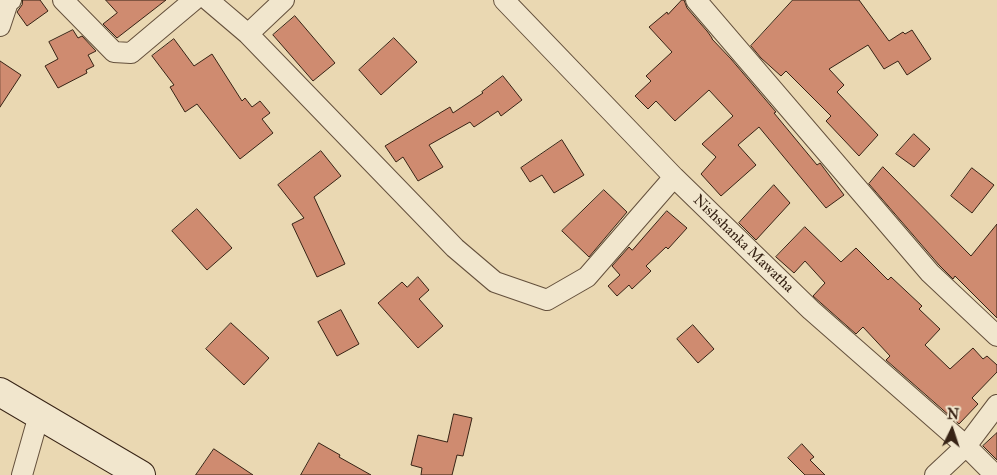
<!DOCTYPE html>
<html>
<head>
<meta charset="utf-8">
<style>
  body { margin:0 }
  #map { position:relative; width:997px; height:475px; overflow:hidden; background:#ead8b2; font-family:"IM FELL Great Primer",serif }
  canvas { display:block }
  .north { position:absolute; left:927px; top:405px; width:50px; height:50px; -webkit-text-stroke:4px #f1e6cd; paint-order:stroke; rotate:4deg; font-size:14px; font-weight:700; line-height:20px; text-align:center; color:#372315 }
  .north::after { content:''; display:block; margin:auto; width:18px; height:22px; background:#372315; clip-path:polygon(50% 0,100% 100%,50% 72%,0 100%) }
</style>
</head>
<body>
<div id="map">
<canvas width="997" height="475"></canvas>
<div class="north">N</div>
</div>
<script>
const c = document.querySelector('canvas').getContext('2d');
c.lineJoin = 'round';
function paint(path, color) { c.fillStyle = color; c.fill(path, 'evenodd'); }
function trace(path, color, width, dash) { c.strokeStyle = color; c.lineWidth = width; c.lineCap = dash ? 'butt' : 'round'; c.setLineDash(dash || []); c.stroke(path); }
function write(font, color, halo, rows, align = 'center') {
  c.font = font + ' "IM FELL Great Primer",serif'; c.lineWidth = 4.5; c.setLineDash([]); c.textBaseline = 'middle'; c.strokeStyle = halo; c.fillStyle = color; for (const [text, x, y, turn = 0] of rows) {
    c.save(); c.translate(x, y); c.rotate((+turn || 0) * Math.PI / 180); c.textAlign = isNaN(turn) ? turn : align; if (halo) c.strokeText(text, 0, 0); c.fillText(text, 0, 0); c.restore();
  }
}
const building = new Path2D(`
  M23,0H40L48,11L27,26L17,12L22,5Z
  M106,0H166L117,38L103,24L117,13Z
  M682,0H684L687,8L707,31L712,38V39L731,59L776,112L774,113L817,165L820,163L844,195L826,208L759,127L738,145L756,165L721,196L701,174L716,157L702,144L733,116L709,90L675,121L656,101L648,109L635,96L651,81L646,76L672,52L649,27L667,12L668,14Z
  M793,0H859L889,41L903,32L905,34L912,30L931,59L907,75L898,61L884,69L868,45L829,69L844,85L837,92L878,135L859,156L826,121L831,116L786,71L781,76L761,58L751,46Z
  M295,16L335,63L313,81L273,35Z
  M73,30L78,38L82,36L96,51L88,55L94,66L86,70L87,73L58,88L45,66L58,59L49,42Z
  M394,38L417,62L381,95L359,70Z
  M174,39L194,66L212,54L242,101L245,98L252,107L260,101L270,113L262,119L273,133L240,159L197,104L185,112L170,87L174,85L152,56Z
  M0,61L21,75L0,107Z
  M503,76L522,100L501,116L498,111L474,127L470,122L429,145L443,167L418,181L403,157L396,162L385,146L450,107L453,113L483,93L482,92Z
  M914,134L930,149L914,167L896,154Z
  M562,140L584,175L554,193L542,175L530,182L521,168Z
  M321,151L341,176L314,197L345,264L317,277L292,224L304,218L278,185Z
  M883,167L971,256L997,224V318L955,276L953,279L939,265L869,184Z
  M972,168L994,185L972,213L951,196Z
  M774,185L790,203L756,240L739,223Z
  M604,190L627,212L589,257L562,231Z
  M197,209L232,248L207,270L172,231Z
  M667,211L687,228L668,249L666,247L646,266L651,271L632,289L629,285L617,296L608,286L620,275L612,266L629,247L632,250Z
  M805,227L841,262L856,248L888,280L891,277L922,306L919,309L940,329L925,345L950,369L973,348L983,359L987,356L997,365V372L972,398L978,404L959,424L886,360L890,356L863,327L856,334L813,296L825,283L805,261L794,273L776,257Z
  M418,277L429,290L419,299L443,326L418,348L378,303L402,282L407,287Z
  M341,310L359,344L337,356L318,322Z
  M231,323L269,358L244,385L206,349Z
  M693,325L714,349L698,363L677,339Z
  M454,414L472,418L463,456L457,455L452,475H421L422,468L411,465L418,435L447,442Z
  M997,433V460L983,446Z
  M319,443L340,455L339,457L371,475H301Z
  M802,444L814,457L810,460L825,475H805L788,458Z
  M214,449L253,475H196Z`);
paint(building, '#cf8b70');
trace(building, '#372315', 1);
const street = new Path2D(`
  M63,0L114,52L131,53L194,0
  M208,0L248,34L455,248L495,282L547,300L587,277L674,177
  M504,0L674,177L811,310L966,446L995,475
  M696,0L930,273L997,336
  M0,26L8,2L11,0
  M248,34L284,0
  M22,475L39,415
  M935,475L966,446L997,405`);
const secondary = new Path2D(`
  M0,392L141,475`);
trace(street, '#64503c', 22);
trace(secondary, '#372315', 30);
trace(street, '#f1e6cd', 20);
trace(secondary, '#f1e6cd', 28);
write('15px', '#372315', '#f1e6cd', [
  ["Nishshanka Mawatha",743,244,44]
]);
</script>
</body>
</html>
